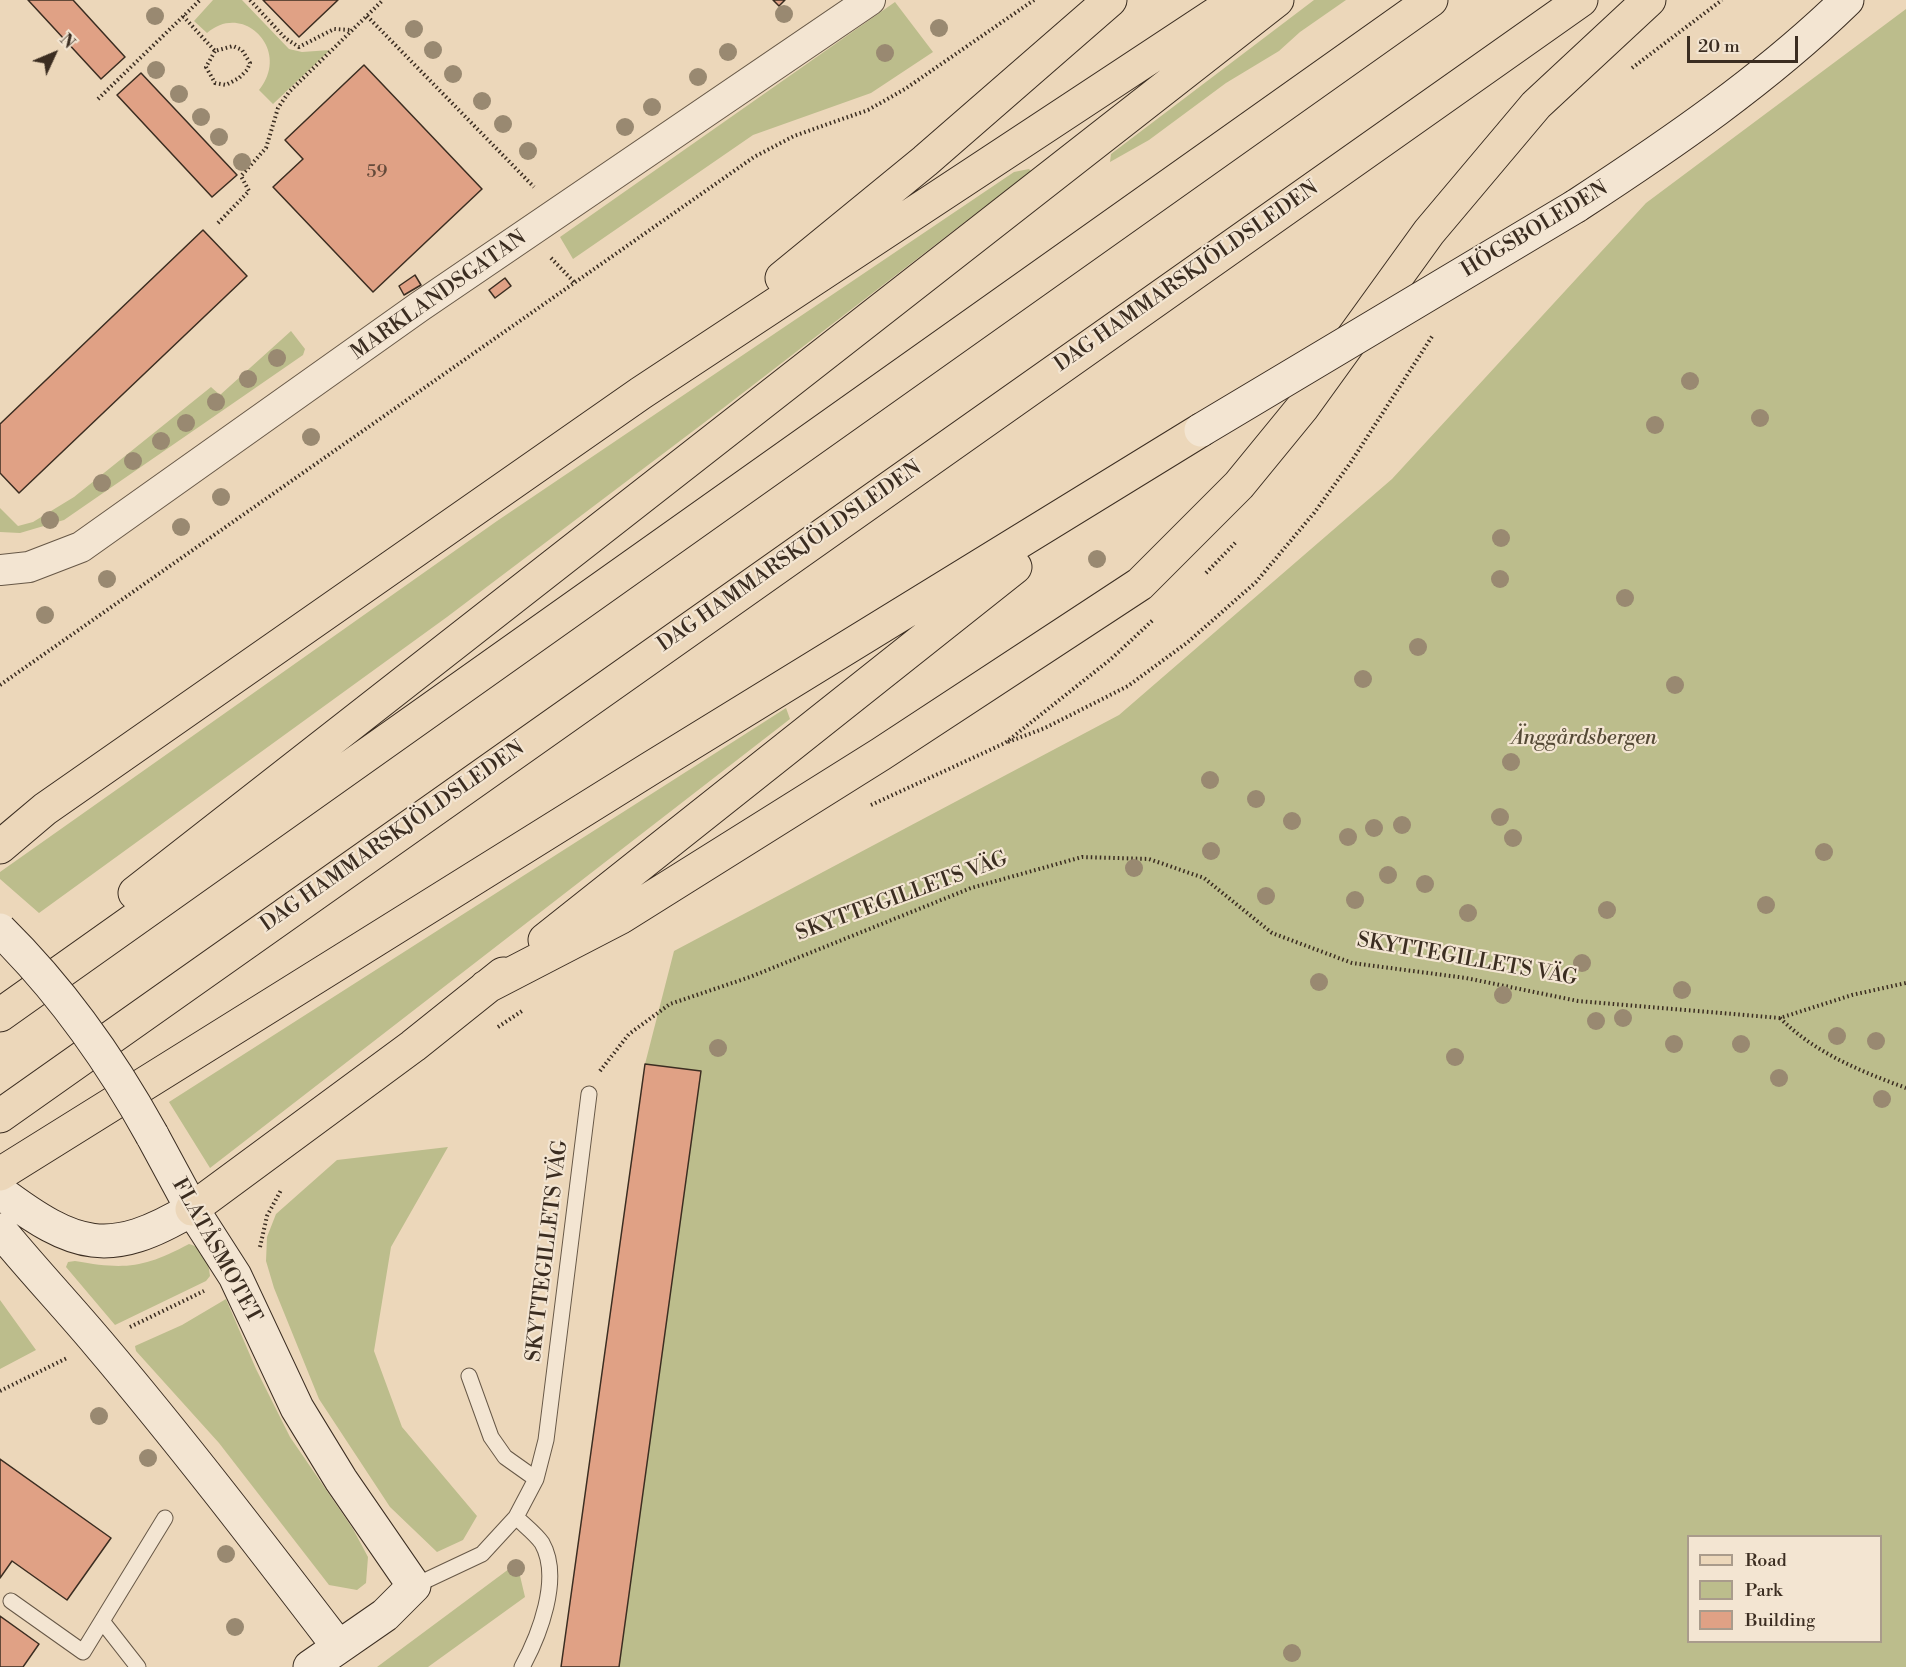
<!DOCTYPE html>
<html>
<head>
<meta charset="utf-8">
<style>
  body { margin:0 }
  #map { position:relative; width:1906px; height:1667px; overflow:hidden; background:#ecd7ba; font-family:"Libre Bodoni",serif }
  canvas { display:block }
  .legend { position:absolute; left:1687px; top:1535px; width:195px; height:108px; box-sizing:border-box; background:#f3e5d2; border:2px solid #a99b8b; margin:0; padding:8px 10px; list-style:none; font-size:18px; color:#3b2d21 }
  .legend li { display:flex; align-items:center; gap:12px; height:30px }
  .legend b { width:30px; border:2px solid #a99b8b }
  .north { position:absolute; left:24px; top:24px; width:60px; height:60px; -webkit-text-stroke:4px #f3e5d2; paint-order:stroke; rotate:46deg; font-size:16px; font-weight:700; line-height:24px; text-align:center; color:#3b2d21 }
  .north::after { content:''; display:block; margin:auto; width:21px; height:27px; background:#3b2d21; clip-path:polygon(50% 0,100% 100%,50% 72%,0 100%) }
  .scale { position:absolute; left:1687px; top:36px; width:111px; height:27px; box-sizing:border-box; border:3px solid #3b2d21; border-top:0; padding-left:8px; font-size:18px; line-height:21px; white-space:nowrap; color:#3b2d21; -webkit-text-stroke:4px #f3e5d2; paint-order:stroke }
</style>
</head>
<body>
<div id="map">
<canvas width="1906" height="1667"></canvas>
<ul class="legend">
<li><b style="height:8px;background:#ecd7ba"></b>Road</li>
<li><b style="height:16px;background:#bcbd8c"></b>Park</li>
<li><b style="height:16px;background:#e0a185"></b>Building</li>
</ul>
<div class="north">N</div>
<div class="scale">20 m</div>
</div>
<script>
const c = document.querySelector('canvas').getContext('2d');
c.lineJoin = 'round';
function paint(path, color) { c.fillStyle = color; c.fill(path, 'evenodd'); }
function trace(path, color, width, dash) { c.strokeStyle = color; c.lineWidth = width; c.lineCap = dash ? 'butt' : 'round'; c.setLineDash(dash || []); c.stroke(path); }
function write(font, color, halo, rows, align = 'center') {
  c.font = font + ' "Libre Bodoni",serif'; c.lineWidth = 4.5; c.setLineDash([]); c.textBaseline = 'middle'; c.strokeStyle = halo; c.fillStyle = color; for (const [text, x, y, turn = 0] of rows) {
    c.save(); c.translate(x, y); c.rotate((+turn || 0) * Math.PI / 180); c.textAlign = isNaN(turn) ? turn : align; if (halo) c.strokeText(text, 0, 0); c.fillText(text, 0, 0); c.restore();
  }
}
paint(new Path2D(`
  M213,0H242L289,49L302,52L330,50L273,104L259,90C292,50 243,1 207,33L194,21Z
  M1314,0H1346L1300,32L1279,51L1226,83L1149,140L1110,162L1111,154Z
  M895,2L933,52L871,93L753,135L573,259L560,237Z
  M1906,9V1667H561L645,1064L674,951L1119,715L1392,479L1646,203ZM1688,1536H1880V1642H1688Z
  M1029,169L1031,171L709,419L447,617L39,913L0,879V872L497,521L1014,172Z
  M291,331L305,349L303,355L64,520L20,533L0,532V508L18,526L33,522L74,497L211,387L220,395Z
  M786,708L790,719L210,1168L169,1102Z
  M448,1147L391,1247L374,1351L402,1427L477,1516L463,1540L437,1552L390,1507L319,1399L274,1288L266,1261L267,1237L276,1214L337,1160Z
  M189,1244C203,1247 209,1262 210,1276L206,1281L115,1325L66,1267L68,1262L75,1261C125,1270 144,1268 189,1244Z
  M226,1299L256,1369L290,1437L353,1529L368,1557L366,1583L357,1590L329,1585L219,1443L136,1351L135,1346L182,1325Z
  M0,1300L36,1350L0,1369Z
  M517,1563L525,1597L428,1667H377Z`), '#bcbd8c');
const building = new Path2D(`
  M28,0H73L125,57L101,79Z
  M263,0H338L299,37Z
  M773,0H785L779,6Z
  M364,65L482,189L373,292L273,187L303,159L285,140Z
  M141,73L237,175L212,197L117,95Z
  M203,230L247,276L19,493L0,473V424Z
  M415,275L421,285L404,295L399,286Z
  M505,278L511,286L495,298L489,290Z
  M645,1064L701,1071L619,1667H561Z
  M0,1459L111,1538L67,1600L12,1561L0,1578Z
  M0,1616L39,1644L23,1667H0Z`);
paint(building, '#e0a185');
trace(building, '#3b2d21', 1.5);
const lane = new Path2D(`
  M469,1376L491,1437L505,1457L536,1479
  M516,1517C524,1525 536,1534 542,1543C562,1578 539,1636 522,1667
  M414,1586L482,1554L516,1517L536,1479L546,1440L589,1094
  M11,1601L83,1652L102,1621
  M138,1667L102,1621L165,1518`);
const street = new Path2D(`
  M0,570L29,567L81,547L419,307L870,0`);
const secondary = new Path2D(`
  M1576,206C1671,144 1766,79 1847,0
  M152,1135L192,1209L235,1276L297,1408L341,1480L414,1586L385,1615L310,1667
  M0,1192C75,1248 109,1259 192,1209
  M0,1230C32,1269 66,1305 98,1343C181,1441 260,1544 338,1646`);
const primary = new Path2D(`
  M782,278L925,161L1110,0
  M0,847L45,809L641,393L1237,0
  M135,893L1277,0
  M545,940L1015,567
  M486,987L621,917L881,754L1140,584L1239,485L1302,408L1429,232L1536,105L1649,0
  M0,1015L1431,0
  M0,1116L1581,0
  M0,1174L651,768L1201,430
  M192,1209L413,1046L503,974`);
trace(lane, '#675847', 17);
trace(street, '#675847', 32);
trace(secondary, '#3b2d21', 35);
trace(primary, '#3b2d21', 35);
trace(new Path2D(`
  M250,0L285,38L299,47L334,29L351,30
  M183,16L215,51L233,46L242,50L250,63L247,70L239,78L226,85L215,83L206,67L215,51
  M367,16L534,187
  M1632,68L1722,0
  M98,99L200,0
  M218,223L249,191L241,176L266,148L278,108L289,92L383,0
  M551,258L574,282
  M1206,573L1236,542
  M0,685L754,157L794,136L868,110L905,89L1034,0
  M1008,742L1045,728L1128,686L1188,642L1256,582L1314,513L1351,462L1433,335
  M871,805L1005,743L1111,659L1153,620
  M1780,1018C1815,1053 1860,1071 1906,1088
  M498,1027L522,1011
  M600,1071L629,1034L670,1004L750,977L971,888L1082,857L1149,859L1204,878L1272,933L1352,963L1466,978L1578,1001L1780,1018L1852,995L1906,983
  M260,1247L267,1216L281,1190
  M130,1327L204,1291
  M0,1391L67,1358`), '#3b2d21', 4, [1.5, 3]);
trace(lane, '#f3e5d2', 15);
trace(street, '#f3e5d2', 30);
trace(secondary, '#f3e5d2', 33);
trace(primary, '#ecd7ba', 33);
const secondaryBridge = new Path2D(`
  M1201,430L1576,206
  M0,930C62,991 110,1059 152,1135`);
trace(secondaryBridge, '#3b2d21', 35, []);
trace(secondaryBridge, '#f3e5d2', 33);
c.fillStyle = '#998971';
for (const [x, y] of [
  [784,14],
  [155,16],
  [939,28],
  [414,29],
  [433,50],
  [728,52],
  [885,53],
  [156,70],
  [453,74],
  [698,77],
  [179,94],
  [482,101],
  [652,107],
  [201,117],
  [503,124],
  [625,127],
  [219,137],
  [528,151],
  [242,162],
  [277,358],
  [248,379],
  [1690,381],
  [216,402],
  [1760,418],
  [186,423],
  [1655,425],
  [311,437],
  [161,441],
  [133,461],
  [102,483],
  [221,497],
  [50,520],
  [181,527],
  [1501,538],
  [1097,559],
  [107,579],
  [1500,579],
  [1625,598],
  [45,615],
  [1418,647],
  [1363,679],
  [1675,685],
  [1511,762],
  [1210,780],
  [1256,799],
  [1500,817],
  [1292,821],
  [1402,825],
  [1374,828],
  [1348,837],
  [1513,838],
  [1211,851],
  [1824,852],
  [1134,868],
  [1388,875],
  [1425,884],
  [1266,896],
  [1355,900],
  [1766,905],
  [1607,910],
  [1468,913],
  [1582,963],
  [1319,982],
  [1682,990],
  [1503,995],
  [1623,1018],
  [1596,1021],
  [1837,1036],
  [1876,1041],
  [1674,1044],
  [1741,1044],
  [718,1048],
  [1455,1057],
  [1779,1078],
  [1882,1099],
  [99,1416],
  [148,1458],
  [226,1554],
  [516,1568],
  [235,1627],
  [1292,1653]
]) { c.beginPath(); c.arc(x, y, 9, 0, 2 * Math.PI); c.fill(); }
write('18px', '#644a3a', null, [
  ["59",377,173]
]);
write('21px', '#3b2d21', '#f3e5d2', [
  ["HÖGSBOLEDEN",1535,230,-31],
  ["DAG HAMMARSKJÖLDSLEDEN",1187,277,-35],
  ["MARKLANDSGATAN",439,296,-35],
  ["DAG HAMMARSKJÖLDSLEDEN",790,557,-35],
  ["DAG HAMMARSKJÖLDSLEDEN",393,837,-35],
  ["SKYTTEGILLETS VÄG",902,897,-20],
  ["SKYTTEGILLETS VÄG",1467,960,10],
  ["FLATÅSMOTET",216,1251,61],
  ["SKYTTEGILLETS VÄG",548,1251,-83]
]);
write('italic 21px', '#554a36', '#f3e5d2', [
  ["Änggårdsbergen",1584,739]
]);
</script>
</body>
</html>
